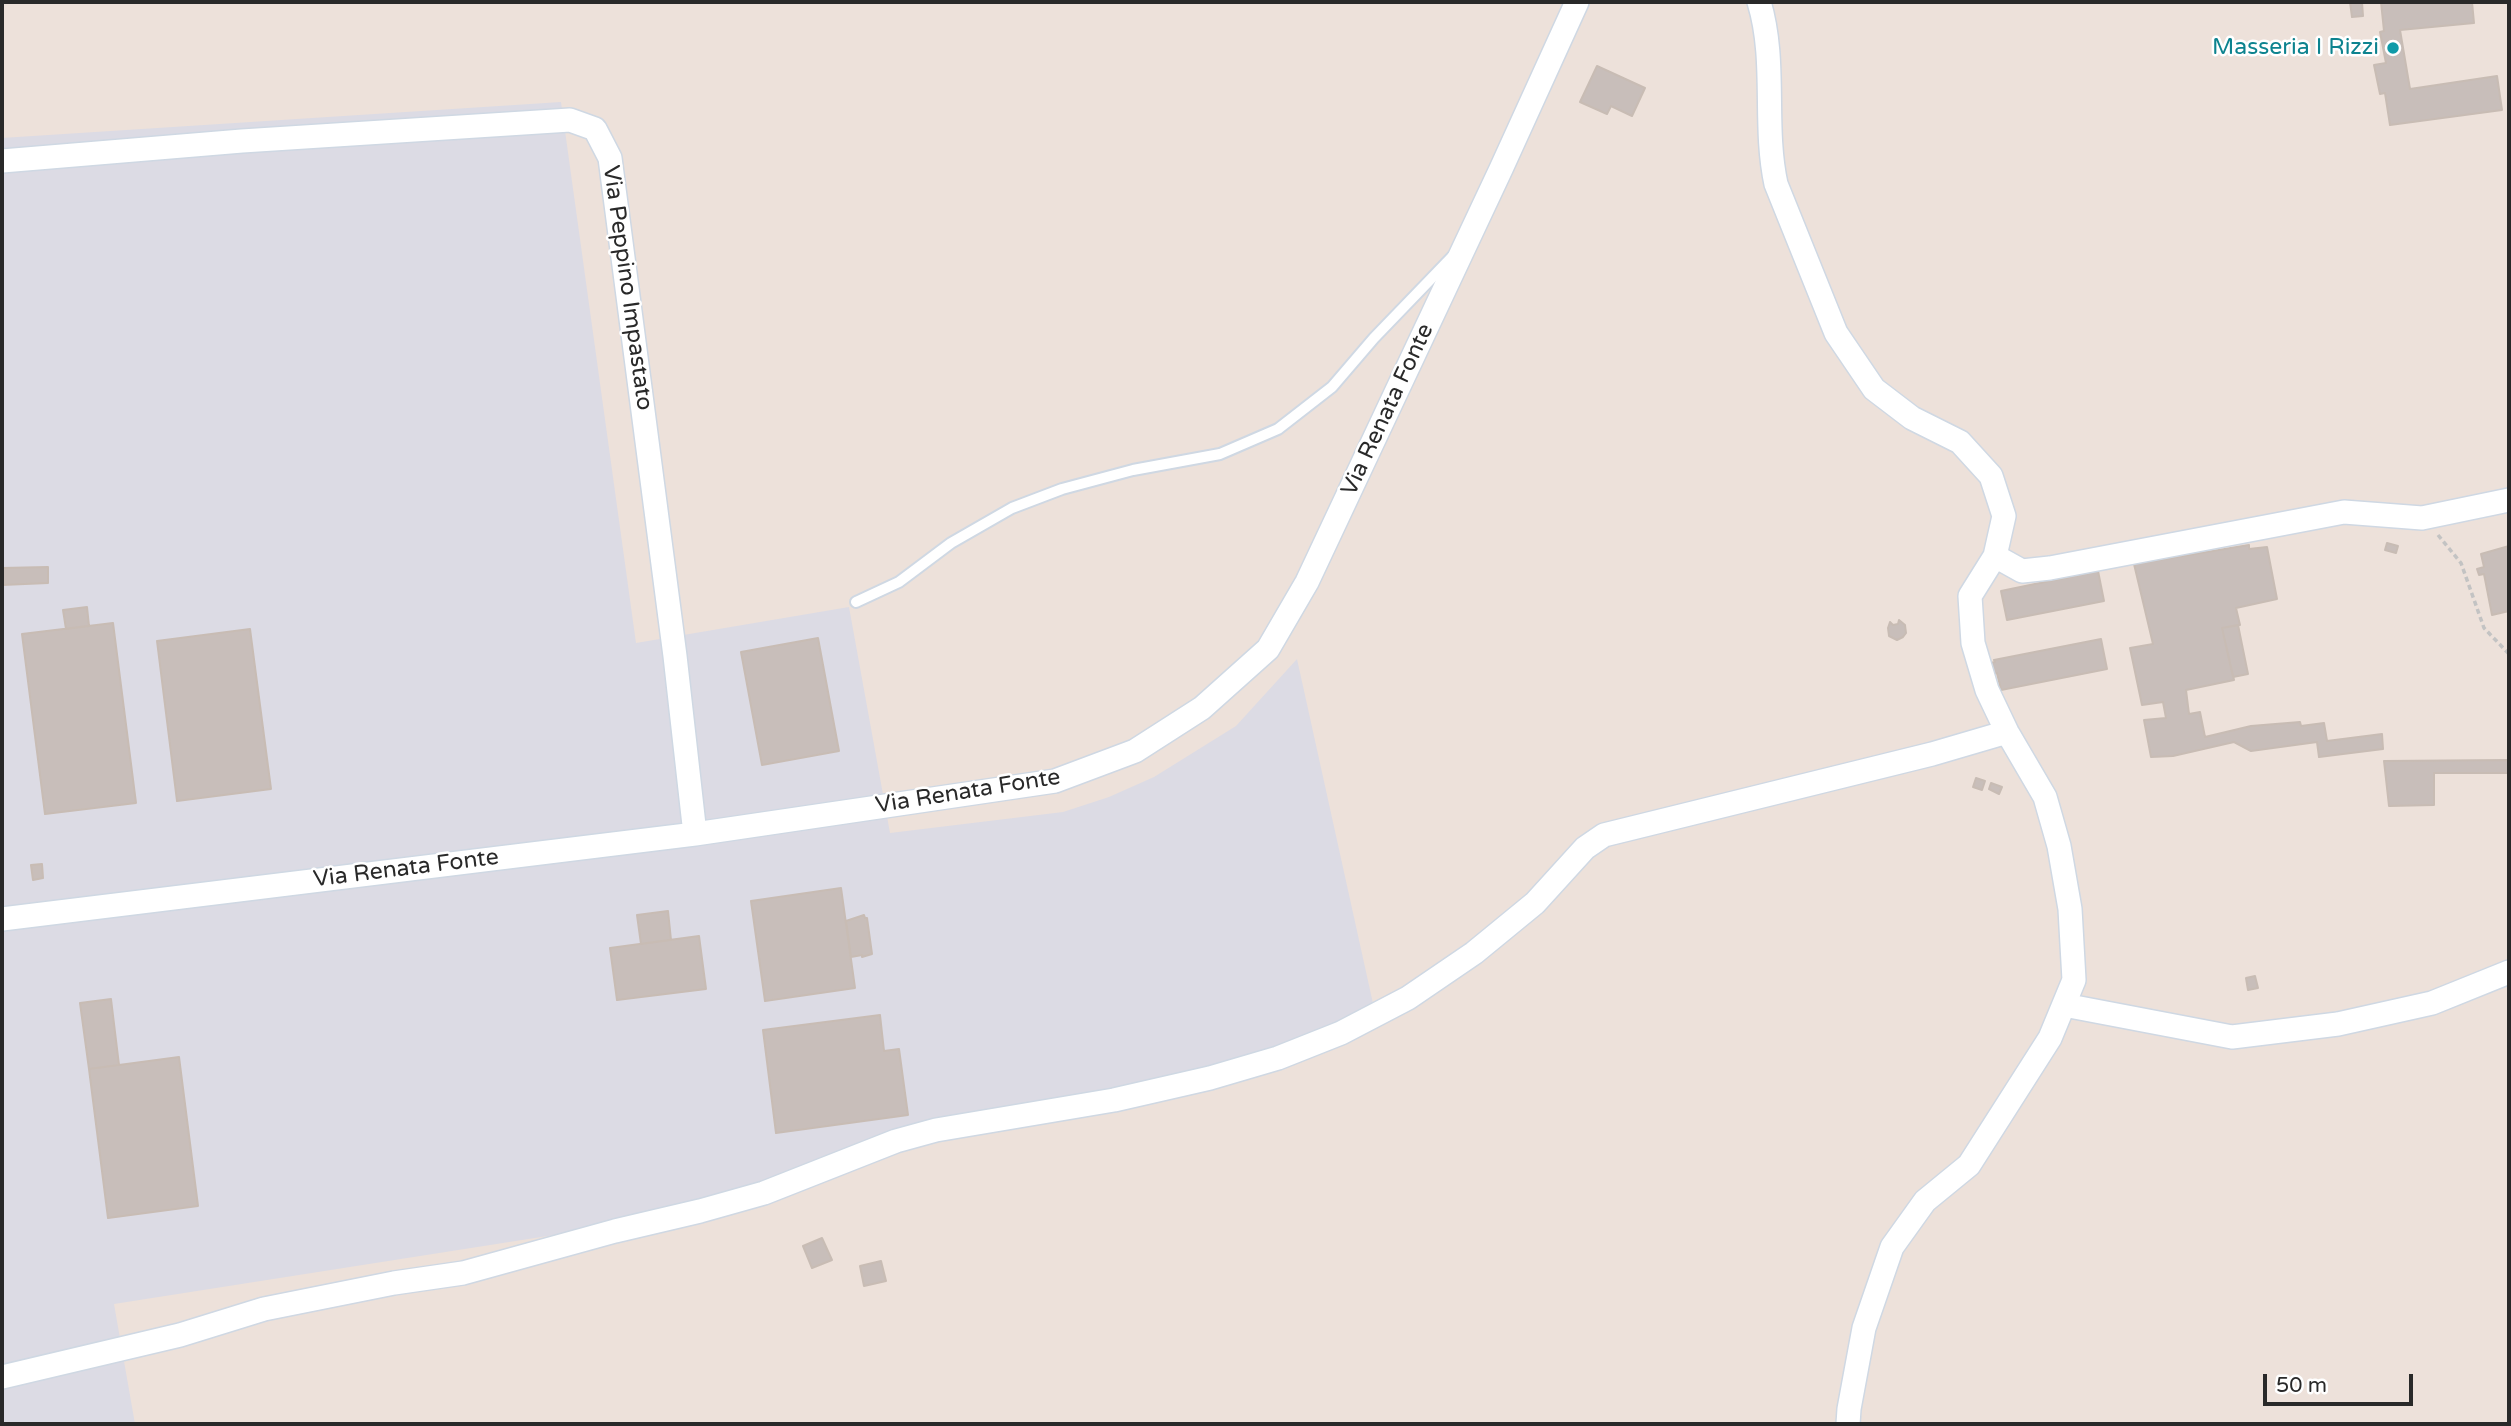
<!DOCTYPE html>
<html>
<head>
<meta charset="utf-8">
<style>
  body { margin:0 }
  #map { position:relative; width:2511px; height:1426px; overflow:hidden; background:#ede1da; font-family:"Varela Round",sans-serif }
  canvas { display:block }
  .frame { position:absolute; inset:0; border:4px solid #292929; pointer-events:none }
  .scale { position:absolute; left:2263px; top:1374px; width:150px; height:32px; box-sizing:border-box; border:4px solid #292929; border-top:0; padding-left:9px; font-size:21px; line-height:24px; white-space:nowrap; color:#292929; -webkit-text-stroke:5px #fff; paint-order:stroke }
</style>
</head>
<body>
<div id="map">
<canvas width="2511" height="1426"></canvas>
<div class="frame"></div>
<div class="scale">50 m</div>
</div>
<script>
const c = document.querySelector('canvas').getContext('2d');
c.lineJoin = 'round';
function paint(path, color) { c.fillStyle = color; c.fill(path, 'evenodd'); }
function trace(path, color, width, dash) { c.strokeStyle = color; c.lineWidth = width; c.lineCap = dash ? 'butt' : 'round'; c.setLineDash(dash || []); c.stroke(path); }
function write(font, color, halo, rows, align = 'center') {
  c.font = font + ' "Varela Round",sans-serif'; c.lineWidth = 5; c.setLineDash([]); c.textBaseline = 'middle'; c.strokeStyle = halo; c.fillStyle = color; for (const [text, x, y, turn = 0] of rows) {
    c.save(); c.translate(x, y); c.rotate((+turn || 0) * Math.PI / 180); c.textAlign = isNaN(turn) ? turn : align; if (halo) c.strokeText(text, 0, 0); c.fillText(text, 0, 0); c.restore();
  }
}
paint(new Path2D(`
  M561,102L636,643L849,607L890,833L1063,812L1109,797L1154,777L1236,726L1297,659L1374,1008L1297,1044L624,1224L114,1304L135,1424H2V138Z`), '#dcdbe4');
const building = new Path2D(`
  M2350,2H2362L2363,16L2352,17Z
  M2381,2H2472L2474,23L2400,30L2410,89L2497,76L2502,110L2390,125L2385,93L2380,94L2374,65L2386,63L2380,32L2384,31Z
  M1597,66L1645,88L1632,116L1611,106L1607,114L1580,102Z
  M2508,539H2509V611L2492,615L2484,574L2479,575L2477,569L2484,567L2481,554L2509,546Z
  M2387,543L2398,546L2396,553L2385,550Z
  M2249,545V549L2267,547L2277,599L2236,608L2240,625L2222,628L2234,680L2186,690L2189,714L2200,712L2205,737L2251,726L2300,722L2301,726L2324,723L2327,741L2382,734L2383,749L2319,757L2317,742L2251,751L2234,742L2173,756L2151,757L2144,720L2166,718L2163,702L2142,705L2130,648L2153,644L2134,564Z
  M48,567V583L2,585V568Z
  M2098,571L2104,601L2007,620L2001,591Z
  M87,607L89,626L66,629L63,610Z
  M1899,620L1905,625L1906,633L1903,637L1897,640L1889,636L1888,628L1890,622L1893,625L1898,624Z
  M113,623L136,803L45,814L22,634Z
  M2238,625L2248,674L2233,677L2222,628Z
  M250,629L271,789L177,801L157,641Z
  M818,638L839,751L762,765L741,652Z
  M2101,639L2107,669L2001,690L1997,673L1992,674L1990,663L1995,662L1994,660Z
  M2509,760V773H2434V805L2389,806L2384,761Z
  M1976,778L1985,781L1982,790L1973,787Z
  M1991,783L2002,787L1999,794L1989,789Z
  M42,864L43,878L33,880L31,865Z
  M841,888L855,988L765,1001L751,901Z
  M668,911L671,940L641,944L637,915Z
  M864,915L865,918H867L872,954L862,957V955L851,957L846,921Z
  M699,936L706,989L617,1000L610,948Z
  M2255,976L2258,988L2248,990L2246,978Z
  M111,999L119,1065L89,1069L80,1003Z
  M880,1015L884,1051L899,1049L908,1115L776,1133L763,1030Z
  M179,1057L198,1206L108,1218L89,1069Z
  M822,1238L832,1260L812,1268L803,1246Z
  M881,1261L886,1281L864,1286L860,1266Z`);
paint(building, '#c8beba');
trace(building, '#c8bcb4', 2);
const lane = new Path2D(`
  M856,602L899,582L951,543L1012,508L1062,489L1133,470L1220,454L1278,429L1332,387L1374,338L1453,256`);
const street = new Path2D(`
  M1759,2C1777,61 1763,124 1776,184L1836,333L1874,389L1912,418L1960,442L1991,476L2004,516L1995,556L1970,596L1973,643L1987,690L2007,732L2045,797L2059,846L2070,909L2074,980L2050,1038L1969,1165L1925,1201L1892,1247L1864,1328L1849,1409L1848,1424
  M2,161L242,141L570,120L595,129L610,158L675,656L695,834
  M1995,556L2022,571L2050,568L2344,512L2422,518L2509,500
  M2,919L695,834L1055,781L1135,751L1202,708L1268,649L1307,582L1501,169L1577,2
  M2064,1005L2232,1037L2338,1024L2432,1003L2509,972
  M2,1377L180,1335L264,1309L394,1283L463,1273L615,1231L700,1211L764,1193L896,1141L936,1130L1114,1100L1210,1078L1278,1058L1341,1033L1408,998L1474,953L1535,903L1585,848L1604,835L1932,754L2007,732`);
trace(lane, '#cfd8e3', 14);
trace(street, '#cfd8e3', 26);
trace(new Path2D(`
  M2438,535L2461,563L2484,628L2509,654`), '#c3c3c3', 3.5, [5, 3.5]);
trace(lane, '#fff', 10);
trace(street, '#fff', 23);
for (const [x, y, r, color] of [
  [2393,48,7,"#0f9aa8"]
]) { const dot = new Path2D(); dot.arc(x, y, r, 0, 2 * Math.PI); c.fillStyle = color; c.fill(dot); trace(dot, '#fff', 2.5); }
write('23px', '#0d838f', '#fff', [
  ["Masseria I Rizzi",2379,48]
], 'right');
write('23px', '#292929', '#fff', [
  ["Via Peppino Impastato",627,288,82],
  ["Via Renata Fonte",1388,410,-65],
  ["Via Renata Fonte",968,792,-9],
  ["Via Renata Fonte",406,869,-7]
]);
</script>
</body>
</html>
